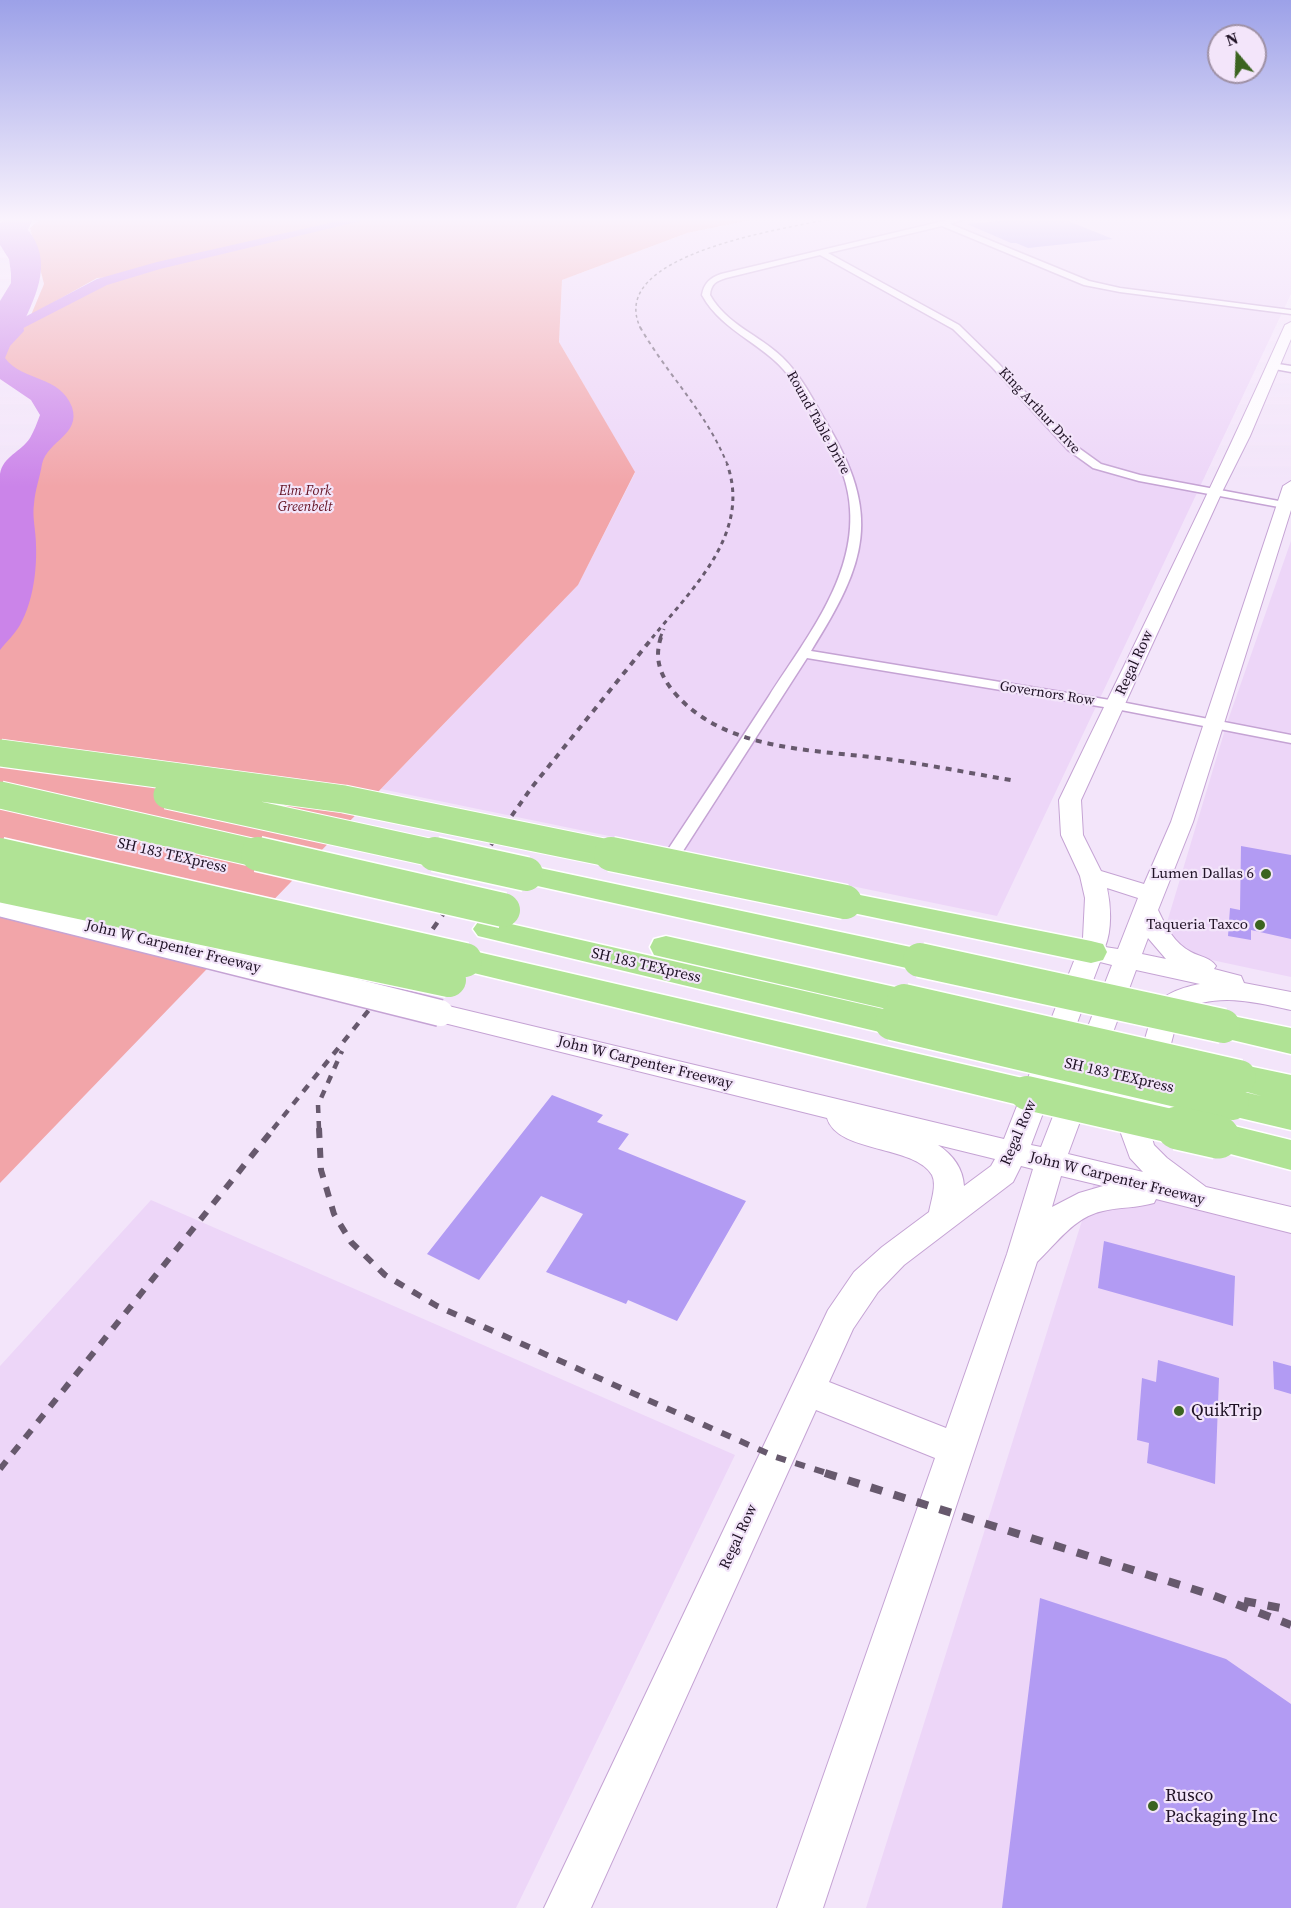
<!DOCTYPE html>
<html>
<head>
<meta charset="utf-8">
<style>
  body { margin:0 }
  #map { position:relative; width:1291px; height:1908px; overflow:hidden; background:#f3e5fa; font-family:"Source Serif 4",serif }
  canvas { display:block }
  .north { position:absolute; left:1207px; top:24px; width:60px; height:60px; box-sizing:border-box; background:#f3e5fa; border:2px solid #9f91a5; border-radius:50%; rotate:341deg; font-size:16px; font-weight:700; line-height:24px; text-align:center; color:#201326 }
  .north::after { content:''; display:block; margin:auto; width:21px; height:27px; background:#3b6420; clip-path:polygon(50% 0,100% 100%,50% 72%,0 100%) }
</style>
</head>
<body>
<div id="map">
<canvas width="1291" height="1908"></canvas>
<div class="north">N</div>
</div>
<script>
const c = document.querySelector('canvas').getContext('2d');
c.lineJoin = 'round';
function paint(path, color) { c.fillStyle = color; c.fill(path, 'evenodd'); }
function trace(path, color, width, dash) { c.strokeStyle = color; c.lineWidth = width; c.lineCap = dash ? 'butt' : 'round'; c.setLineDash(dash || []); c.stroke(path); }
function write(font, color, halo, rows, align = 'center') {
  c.font = font + ' "Source Serif 4",serif'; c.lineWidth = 4.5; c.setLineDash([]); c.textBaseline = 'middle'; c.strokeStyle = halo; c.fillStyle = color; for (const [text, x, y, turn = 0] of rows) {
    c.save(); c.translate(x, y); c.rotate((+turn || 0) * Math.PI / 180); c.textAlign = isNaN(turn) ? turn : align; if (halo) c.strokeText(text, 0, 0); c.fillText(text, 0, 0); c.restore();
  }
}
paint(new Path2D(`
  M755,219H1291V294L997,916L381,789L578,585L635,473L559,342L562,280L687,233Z
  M1291,541V977L1193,956L1165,929L1227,723Z
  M1096,1176L1291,1225V1908H866Z
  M151,1200L735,1455L516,1908H0V1366Z`), '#edd6f8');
paint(new Path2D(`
  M40,219H755L687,233L562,280L559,342L635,472L578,585L0,1183V617L30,464L60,423L0,363V336C40,316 76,292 118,277L97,278L31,315L44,284L30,228Z`), '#f2a5a9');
paint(new Path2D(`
  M5,219H33L28,230C53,261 37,293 23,324L24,331L10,346L5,358C23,382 60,375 72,407C81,435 48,440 42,464C40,477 35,490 34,504C32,517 36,531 36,545C37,570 33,602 20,625C15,634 6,642 0,650V474C3,456 21,452 30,438C34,431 37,423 40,415L31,400L0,379V301L11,283V273L9,259L0,245V223Z`), '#cb84e9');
paint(new Path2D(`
  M347,219H369L160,269L107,285L0,340V330L97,279L157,262Z`), '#cb84e9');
paint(new Path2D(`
  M1018,219H1063L1113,239L1028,248L1016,243H1011L967,224Z
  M1241,846L1291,855V939L1251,930V940L1228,936L1230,908L1240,910Z
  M552,1095L603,1115L597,1122L629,1134L618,1149L746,1201L677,1321L628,1300L626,1304L546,1272L583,1214L541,1196L479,1280L427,1254Z
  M1104,1241L1235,1276L1233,1326L1098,1288Z
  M1158,1360L1219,1378L1215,1484L1147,1463L1149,1443L1137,1440L1142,1378L1156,1382Z
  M1273,1361L1291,1366V1394L1274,1389Z
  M1040,1598L1226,1659L1291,1704V1908H1002Z`), '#b29bf3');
const minor = new Path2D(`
  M952,219H965L950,224L1089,281L1120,288L1291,310V314L1120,292L1084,285L942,226L828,253L959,325L998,363L1076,446L1101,464L1140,475L1284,502L1289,505L1284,508L1139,481L1093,468L1068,450L992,367L953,329L820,255L726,278C716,281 711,284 710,295C726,324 759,335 782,357C801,375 813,400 826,422C882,515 867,562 811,651L1116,701L1291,735V743L1116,709L807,658L683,851H671L669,848C702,798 736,747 769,696C804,641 855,579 850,509C848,464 816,419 793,382C770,345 723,334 702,295C704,283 710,278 721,274Z
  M1272,363L1291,366V372L1269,368V364Z`);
const secondary = new Path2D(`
  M1291,322V339L1250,436L1222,492L1081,800L1083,835L1101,871L1144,884L1171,822L1283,486L1291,481V510L1193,822L1158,910C1166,927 1174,943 1191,952C1200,957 1210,957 1216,966L1214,969L1241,976L1244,983L1291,992V1010C1253,1002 1214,991 1179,1013L1149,1128L1154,1145L1167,1158L1206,1187L1291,1207V1233L1156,1199L1154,1203C1137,1208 1120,1207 1103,1211C1074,1217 1057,1243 1037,1262L823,1908H777L935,1458L816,1410L591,1908H544L828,1310L854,1272L882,1247L929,1212C931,1201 937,1185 932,1175C915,1145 837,1153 827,1118L440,1022L431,1020L427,1013L431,1006L440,1004L1004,1139L1083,938L1085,898L1080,876L1061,835L1059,800C1135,642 1214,485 1285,325ZM1107,888L1138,898L1118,949L1105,947C1112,930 1111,906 1107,888ZM1148,938L1166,959L1142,954ZM1100,962L1112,965L1041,1147L1031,1145ZM1136,970L1200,984C1184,987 1163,993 1154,1008L1119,1128L1130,1158L1143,1172L1068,1154ZM938,1145L995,1159L991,1166L964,1186C963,1168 952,1154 938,1145ZM1021,1166L1033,1169L1007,1254L946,1428L829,1382L853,1329L878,1292L904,1265L1013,1182ZM1061,1176L1103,1186L1079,1193L1052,1207Z`);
const motorway = new Path2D(`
  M526,865L920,949L932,952L937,960L932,968L920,971L515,881L511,874L515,867Z
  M845,892L1091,941L1103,944L1107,952L1103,960L1091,963L834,909L829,902L834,895Z
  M489,919L892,1011L904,1014L909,1023L904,1032L892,1035L478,936L473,929L478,922Z
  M666,936L904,989L916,993L921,1001L916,1009L904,1013L654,955L650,947L654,939Z
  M465,949L1027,1079L1040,1083L1045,1093L1040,1103L1027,1107L453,968L448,960L453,952Z
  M1223,1014L1291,1028V1054L1211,1035L1205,1026L1211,1017Z
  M1239,1064L1291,1075V1130L1219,1113L1213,1103L1219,1093L1232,1089L1261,1096L1226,1086L1221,1077L1226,1068Z
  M1218,1122L1291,1140V1170L1204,1147L1199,1137L1204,1127Z`);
trace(minor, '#c5a3d4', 3);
trace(secondary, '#c5a3d4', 2);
trace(motorway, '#fff', 3);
paint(minor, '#fff');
paint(secondary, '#fff');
paint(motorway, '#b0e395');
trace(new Path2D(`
  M641,329C603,254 786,229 829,219`), '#67596d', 1.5, [3, 3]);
trace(new Path2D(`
  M640,327C668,376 706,411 728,466`), '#67596d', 2, [4, 4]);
trace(new Path2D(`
  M652,638C692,589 752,533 727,464
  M660,638L664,629`), '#67596d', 3, [4.5, 4.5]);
trace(new Path2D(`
  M661,637C654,658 660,675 673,691C725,754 821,749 894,760C935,766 975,774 1016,781
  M484,855L532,787L653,637`), '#67596d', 4, [6, 6]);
trace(new Path2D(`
  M273,1129L423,943L485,854
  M319,1129L318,1105L342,1051`), '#67596d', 4.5, [8, 8]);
trace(new Path2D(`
  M319,1128L321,1170L334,1214L351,1242L385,1275L437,1306L776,1457L830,1474
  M0,1469L274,1128`), '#67596d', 6, [10, 10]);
trace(new Path2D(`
  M825,1473L1212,1595L1291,1625
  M1244,1601L1291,1610`), '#67596d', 8, [12, 12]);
const secondaryBridge = new Path2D(`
  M0,903L440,1013`);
const motorwayBridgeFar2 = new Path2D(`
  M0,753L344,799L618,855
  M0,795L264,855
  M167,795L442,855`);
const motorwayBridgeFar1 = new Path2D(`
  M258,854L503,910
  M435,854L526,874
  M611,854L845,902
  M0,855L465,960
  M0,885L449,980
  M920,960L1223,1026
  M904,1001L1239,1077
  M892,1023L1232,1103
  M1027,1093L1184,1129`);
const motorwayBridge = new Path2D(`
  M1178,1128L1218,1137`);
trace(secondaryBridge, '#c5a3d4', 29, []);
trace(motorwayBridgeFar2, '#fff', 29, []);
trace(motorwayBridgeFar1, '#fff', 37, []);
trace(motorwayBridge, '#fff', 46, []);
trace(secondaryBridge, '#fff', 26);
trace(motorwayBridgeFar2, '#b0e395', 27);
trace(motorwayBridgeFar1, '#b0e395', 34);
trace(motorwayBridge, '#b0e395', 43);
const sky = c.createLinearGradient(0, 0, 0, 487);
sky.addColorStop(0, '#9ca1e8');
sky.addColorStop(0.45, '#faf3fd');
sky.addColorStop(1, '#faf3fd00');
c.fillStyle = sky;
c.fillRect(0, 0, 1291, 487);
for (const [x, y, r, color] of [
  [1266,874,6,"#3b6420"],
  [1260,925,6,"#3b6420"],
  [1179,1411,6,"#3b6420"],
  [1153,1806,6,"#3b6420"]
]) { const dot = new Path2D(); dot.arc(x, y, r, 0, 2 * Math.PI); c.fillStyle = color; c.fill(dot); trace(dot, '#f3e5fa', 2); }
write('14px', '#201326', '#f3e5fa', [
  ["King Arthur Drive",1039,411,47],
  ["Round Table Drive",818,423,61],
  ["Governors Row",1047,694,9]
]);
write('italic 14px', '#621021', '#f3e5fa', [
  ["Elm Fork",305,491],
  ["Greenbelt",305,507]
]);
write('15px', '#201326', '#f3e5fa', [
  ["Regal Row",1135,663,-65],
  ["SH 183 TEXpress",172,856,13],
  ["John W Carpenter Freeway",173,947,14],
  ["SH 183 TEXpress",646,966,13],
  ["John W Carpenter Freeway",645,1063,14],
  ["SH 183 TEXpress",1119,1076,13],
  ["Regal Row",1019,1133,-67],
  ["John W Carpenter Freeway",1117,1179,14],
  ["Regal Row",739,1537,-65]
]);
write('15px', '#201326', '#f3e5fa', [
  ["Lumen Dallas 6",1254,874],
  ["Taqueria Taxco",1248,925]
], 'right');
write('18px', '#201326', '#f3e5fa', [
  ["QuikTrip",1191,1411],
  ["Rusco",1165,1796],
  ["Packaging Inc",1165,1817]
], 'left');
</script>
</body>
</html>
